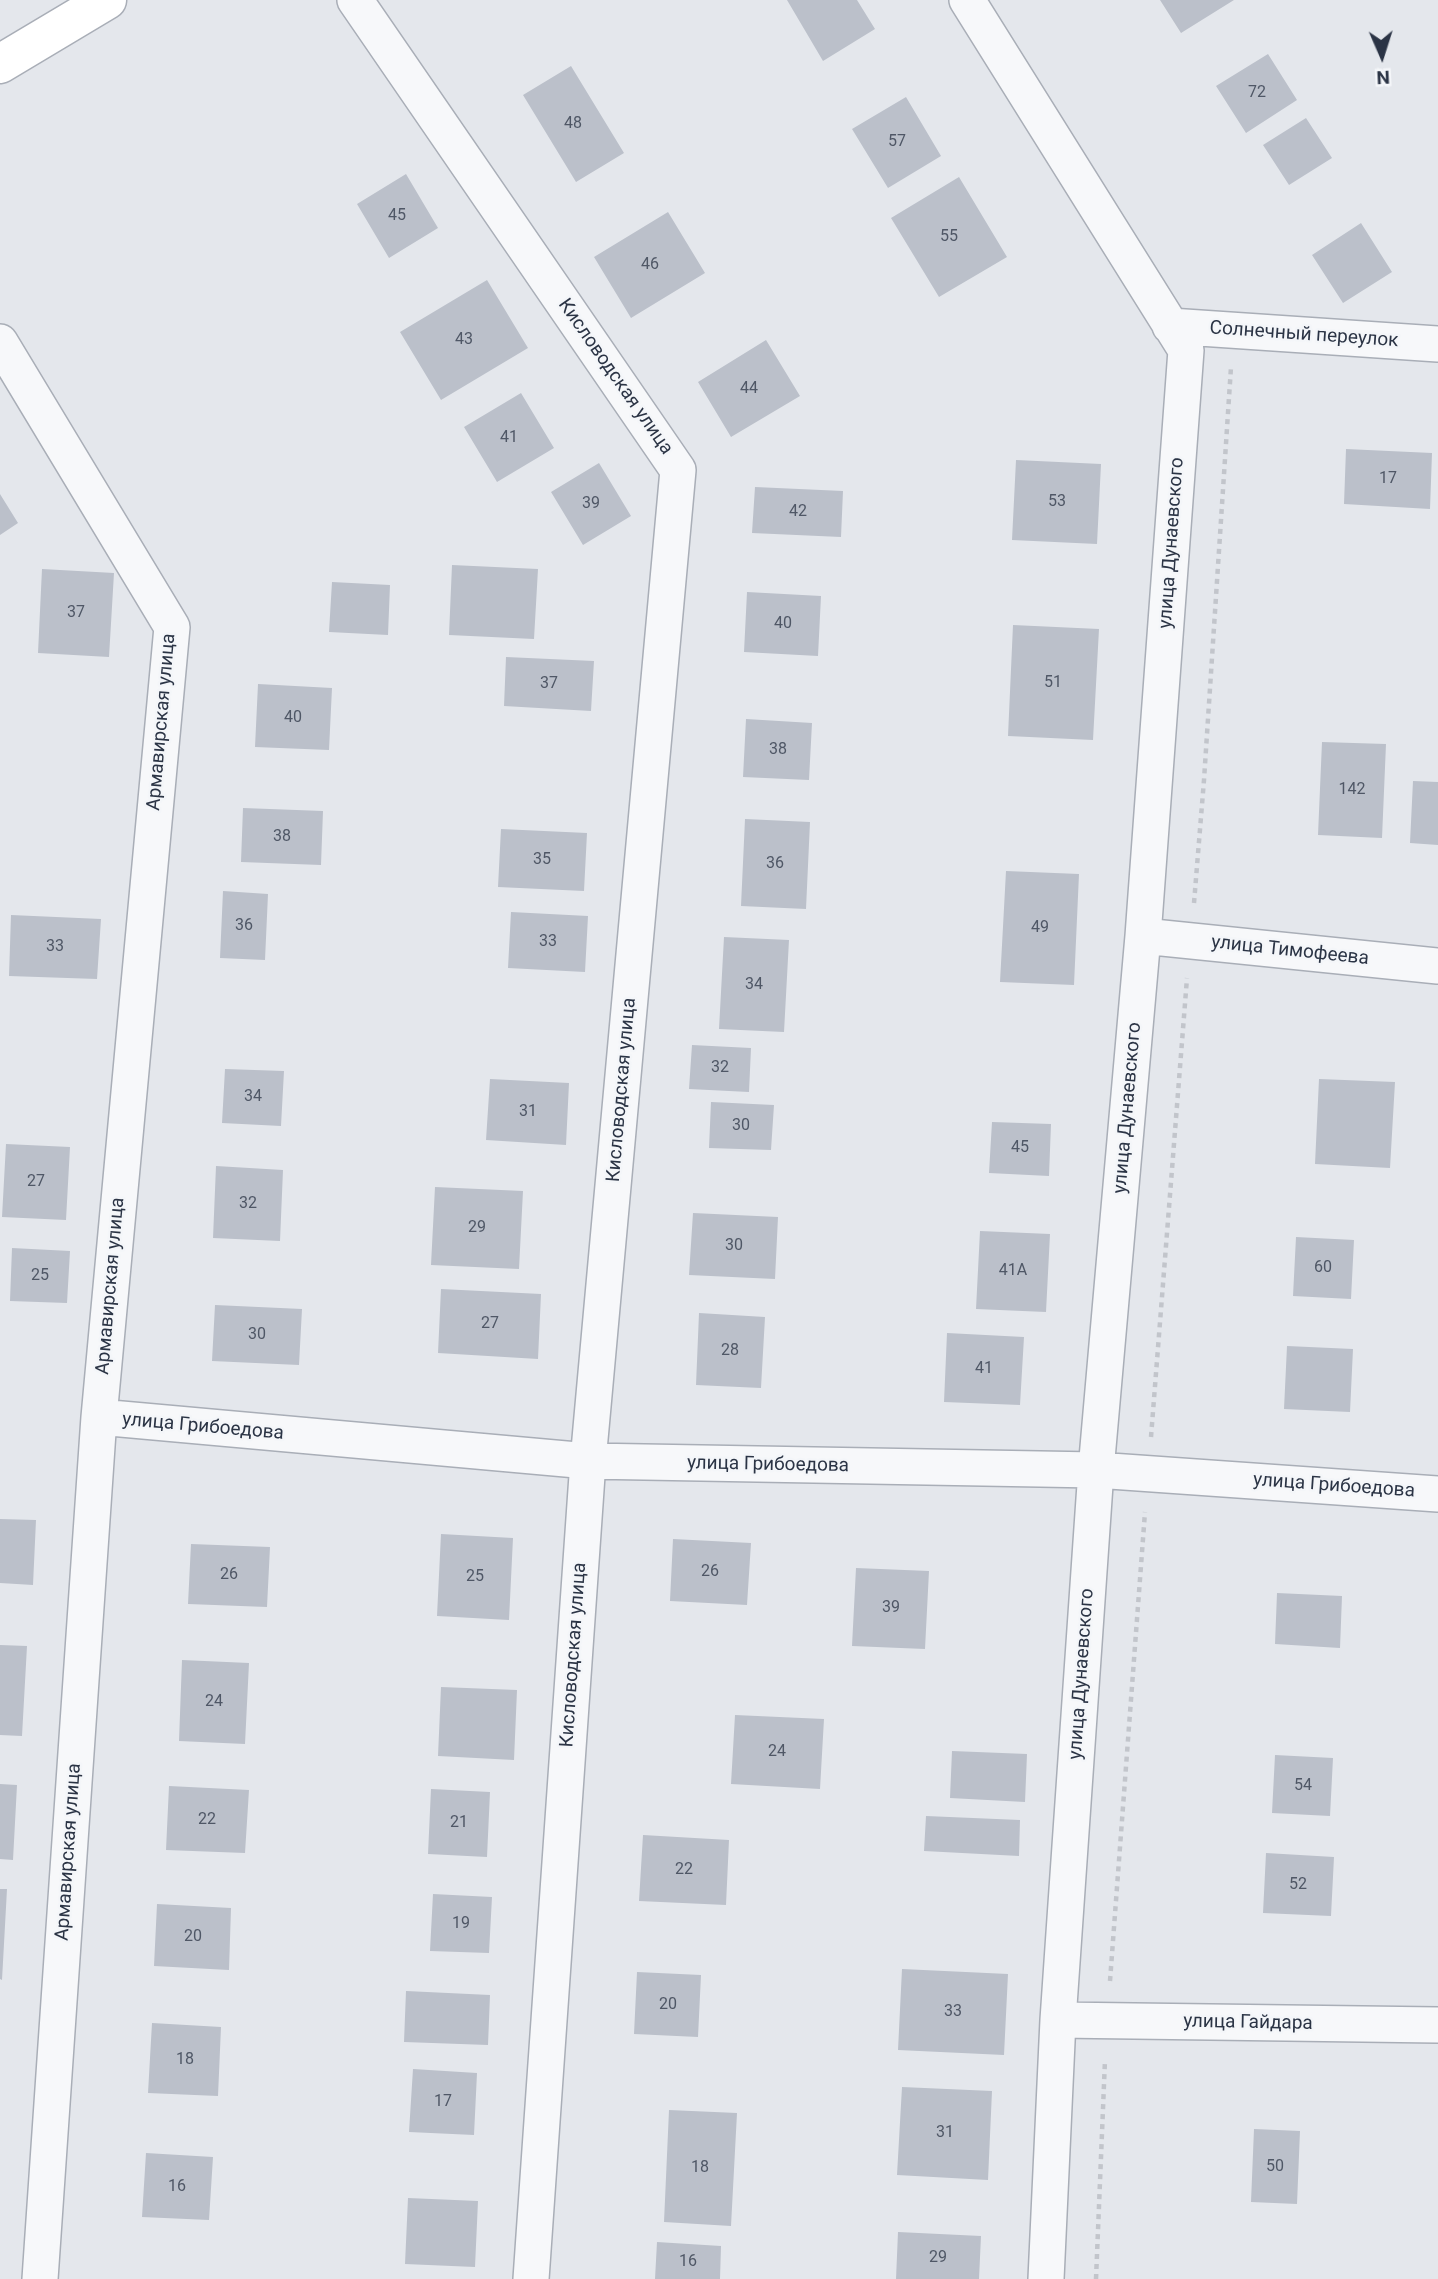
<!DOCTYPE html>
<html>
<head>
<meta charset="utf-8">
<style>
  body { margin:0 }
  #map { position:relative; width:1438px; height:2279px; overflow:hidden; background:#e4e7ec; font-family:Roboto,sans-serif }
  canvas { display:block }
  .north { position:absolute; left:1347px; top:21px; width:70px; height:70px; -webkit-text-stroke:5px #f4f6f9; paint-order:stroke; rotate:177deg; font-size:19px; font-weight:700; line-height:28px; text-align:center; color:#2b3445 }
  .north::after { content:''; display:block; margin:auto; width:24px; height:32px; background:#2b3445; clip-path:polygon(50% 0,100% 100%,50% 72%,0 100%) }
</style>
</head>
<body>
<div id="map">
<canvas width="1438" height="2279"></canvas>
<div class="north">N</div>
</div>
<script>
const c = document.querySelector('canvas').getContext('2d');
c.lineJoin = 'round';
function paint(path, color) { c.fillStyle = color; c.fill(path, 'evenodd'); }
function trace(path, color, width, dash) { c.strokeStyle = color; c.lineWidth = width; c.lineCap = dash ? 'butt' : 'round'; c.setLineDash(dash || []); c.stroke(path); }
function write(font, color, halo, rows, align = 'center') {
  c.font = font + ' Roboto,sans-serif'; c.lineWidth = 5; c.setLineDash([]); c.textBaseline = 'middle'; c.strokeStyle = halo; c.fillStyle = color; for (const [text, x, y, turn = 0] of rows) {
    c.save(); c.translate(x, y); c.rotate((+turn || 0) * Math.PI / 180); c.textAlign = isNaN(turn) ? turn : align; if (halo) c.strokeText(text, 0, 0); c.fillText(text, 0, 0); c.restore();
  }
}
paint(new Path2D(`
  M787,0H857L875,29L823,61Z
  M1160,0H1234L1181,33Z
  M1268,54L1297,100L1246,133L1216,86Z
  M571,66L624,153L576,182L523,95Z
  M906,97L941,156L888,188L852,129Z
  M1306,118L1332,158L1289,185L1263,145Z
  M406,174L438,228L389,258L357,204Z
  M959,177L1007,257L939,297L891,218Z
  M668,212L705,273L631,318L594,257Z
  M1361,223L1392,272L1343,303L1312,255Z
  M487,280L528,348L441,400L400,332Z
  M766,340L800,396L731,437L698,382Z
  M521,393L554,448L497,482L464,427Z
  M1346,449L1432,453L1430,509L1344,504Z
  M1016,460L1101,464L1097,544L1012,540Z
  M599,463L631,516L583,545L551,492Z
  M755,487L843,491L841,537L752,533Z
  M0,494L18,523L0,535Z
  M452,565L538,569L534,639L449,635Z
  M42,569L114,573L109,657L38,653Z
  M332,582L390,585L388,635L329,632Z
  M747,592L821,596L818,656L744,652Z
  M1013,625L1099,629L1093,740L1008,736Z
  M506,657L594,661L591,711L504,706Z
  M258,684L332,688L329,750L255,747Z
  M746,719L812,723L809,780L743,777Z
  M1322,742L1386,744L1382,838L1318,835Z
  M1413,781L1438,782V845L1410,843Z
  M243,808L323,811L321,865L241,862Z
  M745,819L810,822L806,909L741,906Z
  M501,829L587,833L584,891L498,887Z
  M1006,871L1079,874L1074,985L1000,982Z
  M223,891L268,894L265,960L220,958Z
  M511,912L588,916L585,972L508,968Z
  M11,915L101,919L97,979L9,976Z
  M724,937L789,940L784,1032L719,1029Z
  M692,1045L751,1048L749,1092L689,1089Z
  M225,1069L284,1071L281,1126L222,1123Z
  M490,1079L569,1083L566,1145L486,1140Z
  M1319,1079L1395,1082L1390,1168L1315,1164Z
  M711,1102L774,1105L771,1150L709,1148Z
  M992,1122L1051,1124L1049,1176L989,1173Z
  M6,1144L70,1147L66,1220L2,1217Z
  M216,1166L283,1170L280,1241L213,1238Z
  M435,1187L523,1191L519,1269L431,1265Z
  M693,1213L778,1217L775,1279L689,1275Z
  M980,1231L1050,1234L1046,1312L976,1309Z
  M1296,1237L1354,1240L1351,1299L1293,1296Z
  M12,1248L70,1251L67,1303L10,1301Z
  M441,1289L541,1294L538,1359L438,1353Z
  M215,1305L302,1309L299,1365L212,1361Z
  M699,1313L765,1317L761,1388L696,1385Z
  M947,1333L1024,1337L1020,1405L944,1402Z
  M1287,1346L1353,1349L1350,1412L1284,1409Z
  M0,1519L36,1520L33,1585L0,1583Z
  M441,1534L513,1538L509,1620L437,1616Z
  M673,1539L751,1543L747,1605L670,1601Z
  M191,1544L270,1547L267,1607L188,1604Z
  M856,1568L929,1571L925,1649L852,1646Z
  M1277,1593L1342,1596L1340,1648L1275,1644Z
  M0,1645L27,1646L22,1736L0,1735Z
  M182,1660L249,1663L245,1744L179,1741Z
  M441,1687L517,1690L514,1760L438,1756Z
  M735,1715L824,1719L820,1789L731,1784Z
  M952,1751L1027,1754L1025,1802L950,1798Z
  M1275,1755L1333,1758L1330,1816L1272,1813Z
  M0,1784L17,1785L13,1860L0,1859Z
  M169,1786L249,1790L245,1853L166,1850Z
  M431,1789L490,1792L487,1857L428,1854Z
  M926,1816L1020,1820L1019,1856L924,1851Z
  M643,1835L729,1840L726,1905L639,1901Z
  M1266,1853L1334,1857L1331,1916L1263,1913Z
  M0,1889H7L2,1980L0,1979Z
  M433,1894L492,1897L489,1953L430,1951Z
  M157,1904L231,1908L229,1970L154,1966Z
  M902,1969L1008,1974L1004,2055L898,2050Z
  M637,1972L701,1975L698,2037L634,2034Z
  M406,1991L490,1995L488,2045L404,2042Z
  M152,2023L221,2027L218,2096L148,2093Z
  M413,2069L477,2073L474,2135L409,2132Z
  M902,2087L992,2091L988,2180L897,2175Z
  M669,2110L737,2113L731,2226L664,2222Z
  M1254,2129L1300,2131L1297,2204L1251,2202Z
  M146,2153L213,2157L209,2220L142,2217Z
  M408,2198L478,2201L475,2267L405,2264Z
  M898,2232L981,2236L979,2279H896Z
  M657,2242L721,2246L720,2279H655Z`), '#bbc0ca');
const minor = new Path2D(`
  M355,0L678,470L588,1461L531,2279
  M967,0L1186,350L1143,936L1096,1470L1058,2020L1046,2279
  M1170,326L1438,344
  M0,342L172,627L99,1417L40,2279
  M1143,936L1438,966
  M99,1417L588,1461L1096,1470L1438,1494
  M1058,2020L1438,2025`);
const secondary = new Path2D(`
  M0,64L107,0`);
trace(minor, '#a9aeb7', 38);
trace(secondary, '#a9aeb7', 41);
trace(new Path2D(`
  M1194,903L1204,780L1231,367
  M1151,1437L1187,978
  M1110,1981L1145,1512
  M1096,2279L1105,2060`), '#c2c5cb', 4.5, [5, 5]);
trace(minor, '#f7f8fa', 35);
trace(secondary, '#fff', 38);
write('16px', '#4f5766', null, [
  ["72",1257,93],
  ["48",573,124],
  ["57",897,142],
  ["45",397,216],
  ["55",949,237],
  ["46",650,265],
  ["43",464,340],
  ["44",749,389],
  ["41",509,438],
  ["17",1388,479],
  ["53",1057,502],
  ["39",591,504],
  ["42",798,512],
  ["37",76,613],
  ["40",783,624],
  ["51",1053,683],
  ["37",549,684],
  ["40",293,718],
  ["38",778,750],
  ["142",1352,790],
  ["38",282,837],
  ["35",542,860],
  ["36",775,864],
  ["36",244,926],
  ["49",1040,928],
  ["33",548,942],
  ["33",55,947],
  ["34",754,985],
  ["32",720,1068],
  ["34",253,1097],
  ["31",528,1112],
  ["30",741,1126],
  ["45",1020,1148],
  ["27",36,1182],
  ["32",248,1204],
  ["29",477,1228],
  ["30",734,1246],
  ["60",1323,1268],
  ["41А",1013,1271],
  ["25",40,1276],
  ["27",490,1324],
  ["30",257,1335],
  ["28",730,1351],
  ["41",984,1369],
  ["26",710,1572],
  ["26",229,1575],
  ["25",475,1577],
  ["39",891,1608],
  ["24",214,1702],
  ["24",777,1752],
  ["54",1303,1786],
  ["22",207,1820],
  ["21",459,1823],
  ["22",684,1870],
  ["52",1298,1885],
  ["19",461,1924],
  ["20",193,1937],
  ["20",668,2005],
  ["33",953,2012],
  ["18",185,2060],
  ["17",443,2102],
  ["31",945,2133],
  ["50",1275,2167],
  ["18",700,2168],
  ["16",177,2187],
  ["29",938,2258],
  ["16",688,2262]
]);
write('19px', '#2b3445', '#f4f6f9', [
  ["Солнечный переулок",1304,335,4],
  ["Кисловодская улица",615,377,55],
  ["улица Дунаевского",1172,543,-86],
  ["Армавирская улица",162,722,-85],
  ["улица Тимофеева",1290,951,6],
  ["Кисловодская улица",622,1090,-85],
  ["улица Дунаевского",1128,1108,-85],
  ["Армавирская улица",111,1286,-85],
  ["улица Грибоедова",203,1427,5],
  ["улица Грибоедова",768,1465,1],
  ["улица Грибоедова",1334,1486,4],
  ["Кисловодская улица",574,1655,-86],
  ["улица Дунаевского",1082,1674,-86],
  ["Армавирская улица",69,1852,-86],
  ["улица Гайдара",1248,2023,1]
]);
</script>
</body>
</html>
